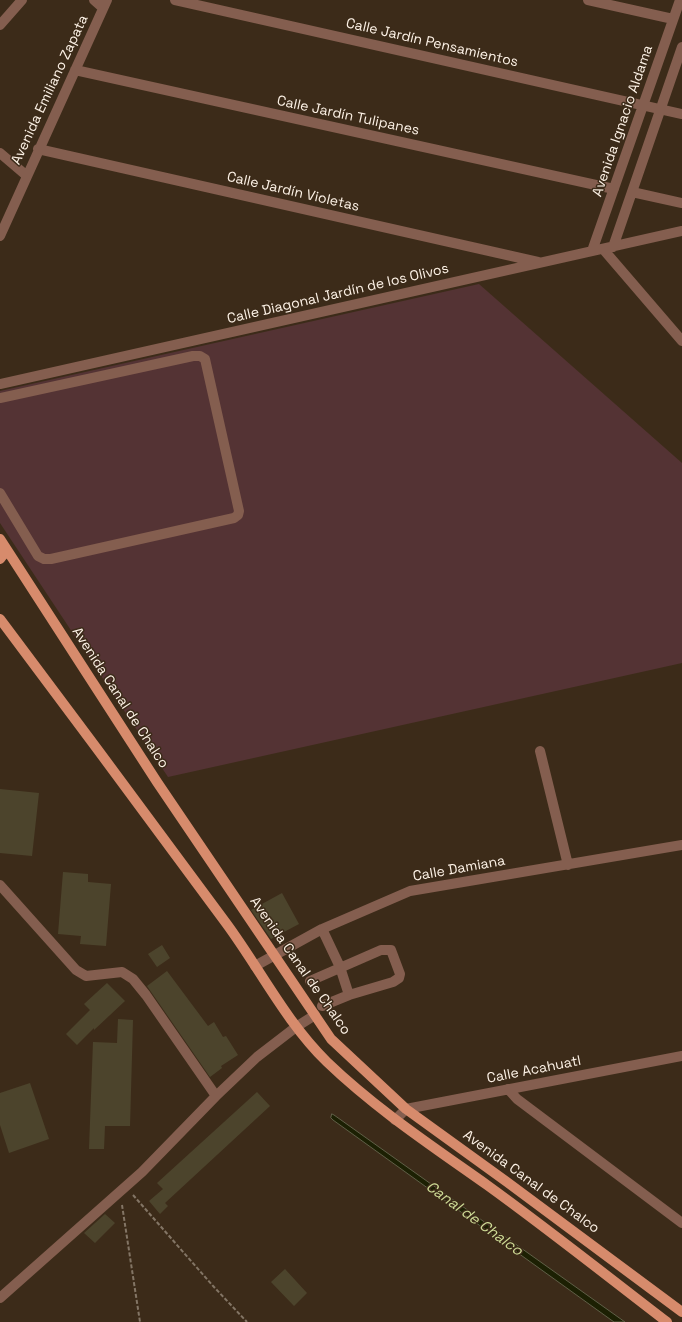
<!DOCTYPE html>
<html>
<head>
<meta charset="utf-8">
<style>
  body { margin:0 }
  canvas { display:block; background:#3c2b19 }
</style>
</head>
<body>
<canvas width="682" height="1322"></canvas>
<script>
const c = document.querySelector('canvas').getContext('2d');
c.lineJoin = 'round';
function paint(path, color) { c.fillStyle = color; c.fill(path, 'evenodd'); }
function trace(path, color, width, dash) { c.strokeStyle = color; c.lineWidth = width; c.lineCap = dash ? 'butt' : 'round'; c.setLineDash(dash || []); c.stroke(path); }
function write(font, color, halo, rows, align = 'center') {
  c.font = font + ' "Space Grotesk",sans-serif'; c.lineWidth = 3; c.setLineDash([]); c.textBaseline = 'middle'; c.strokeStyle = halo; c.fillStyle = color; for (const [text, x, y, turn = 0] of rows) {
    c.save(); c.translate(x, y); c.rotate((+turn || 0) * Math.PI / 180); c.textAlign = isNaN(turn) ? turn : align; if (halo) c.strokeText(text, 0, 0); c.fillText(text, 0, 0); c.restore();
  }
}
paint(new Path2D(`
  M479,284L682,463V663L168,777L0,523V391Z`), '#543334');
const water = new Path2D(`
  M332,1114L334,1115L625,1322H614L333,1120L331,1118Z`);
paint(water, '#1c2003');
trace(water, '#605f47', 1);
paint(new Path2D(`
  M0,789L39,793L32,856L0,853Z
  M63,872L88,874V882L111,884L106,946L80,944L81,936L58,934Z
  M282,893L299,924L271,939L251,910Z
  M162,945L170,958L157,967L148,954Z
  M167,971L208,1026L214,1022L223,1037L226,1036L238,1055L221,1066L222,1068L210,1077L147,986Z
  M107,983L125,1001L94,1030V1028L77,1045L66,1034L90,1010L84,1004Z
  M118,1019L133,1020L130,1126H105L104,1149H89L93,1042L117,1043Z
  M30,1083L49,1139L9,1153L0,1125V1093Z
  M257,1092L270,1106L165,1203L168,1206L160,1214L149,1201L163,1189L157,1183Z
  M105,1214L115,1223L95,1243L84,1233Z
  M285,1269L307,1293L294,1306L271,1282Z`), '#4c442c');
trace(new Path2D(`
  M133,1195L214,1287L247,1322
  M122,1205L140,1322`), '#837565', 2, [4, 2]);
trace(new Path2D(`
  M94,0L103,8
  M175,0L682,114
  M588,0L673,19
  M0,25L22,0
  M75,70L614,189
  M38,149L538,262
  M0,153L27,176
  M632,192L682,203
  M0,236L107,0
  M613,247L682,47
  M603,249L682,341
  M592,251L680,0
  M0,384L682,231
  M0,398L193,356H200L205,359L239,511L238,515L234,518L51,559H44L38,556L0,493
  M540,751L568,865
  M0,885L76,970L86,976L122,972L133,979L146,995L216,1096
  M255,966L322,929L410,891L682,845
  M310,981L381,950H391L400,974L399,978L393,982L349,995L340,967L322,929
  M322,1006L349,995
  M508,1089L517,1099L682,1223
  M395,1120L406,1109L682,1056
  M0,1298L142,1172L216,1096L257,1057L296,1027L315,1015`), '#845e4f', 10);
trace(new Path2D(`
  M0,539L157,782L331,1039L406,1109L507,1182L682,1312
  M0,559L3,555L2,542
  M0,619C76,720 151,821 226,923C260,969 286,1022 327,1062C376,1109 432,1146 487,1185C548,1229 607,1276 667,1322`), '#d78b6c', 10);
write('14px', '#fdf2e6', '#3c2b19', [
  ["Calle Jardín Pensamientos",432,43,13],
  ["Avenida Emiliano Zapata",50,90,-65],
  ["Calle Jardín Tulipanes",348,116,12],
  ["Avenida Ignacio Aldama",623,121,-71],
  ["Calle Jardín Violetas",293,192,13],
  ["Calle Diagonal Jardín de los Olivos",338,294,-13],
  ["Avenida Canal de Chalco",120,698,57],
  ["Calle Damiana",459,869,-10],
  ["Avenida Canal de Chalco",300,966,55],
  ["Calle Acahuatl",534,1070,-11],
  ["Avenida Canal de Chalco",531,1182,36]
]);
write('italic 15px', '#cedb96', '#3c2b19', [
  ["Canal de Chalco",474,1219,36]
]);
</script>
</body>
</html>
